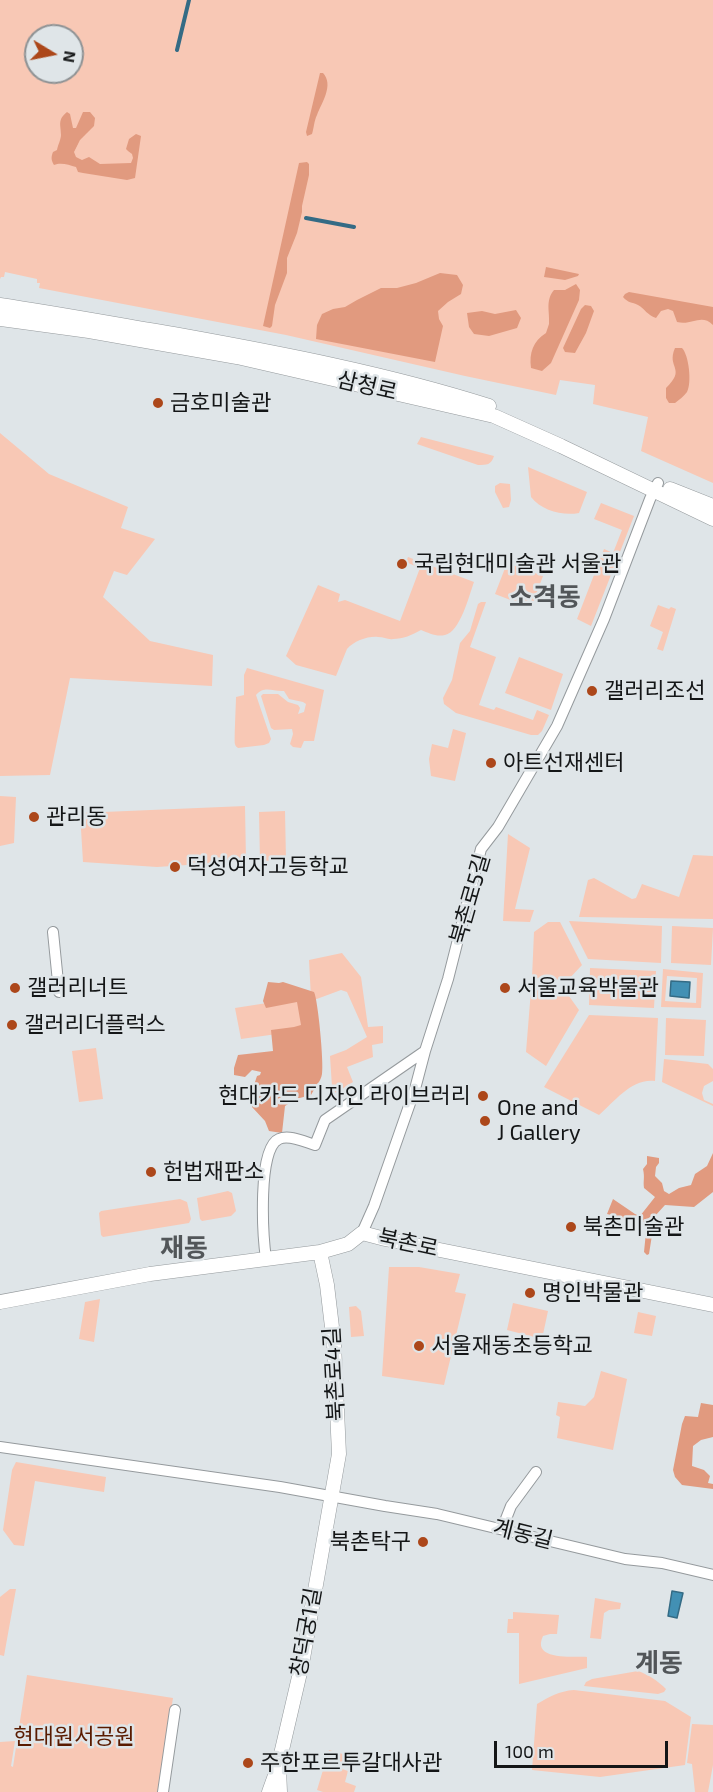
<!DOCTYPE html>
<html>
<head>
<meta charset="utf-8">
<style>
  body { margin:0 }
  #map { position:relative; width:713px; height:1792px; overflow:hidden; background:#dfe5e8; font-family:"Exo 2",sans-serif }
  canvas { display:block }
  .north { position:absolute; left:24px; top:24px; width:60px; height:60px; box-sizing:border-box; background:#dfe5e8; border:2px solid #8e9294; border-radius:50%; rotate:100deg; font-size:16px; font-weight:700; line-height:24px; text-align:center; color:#141617 }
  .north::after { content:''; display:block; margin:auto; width:21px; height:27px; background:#ac471a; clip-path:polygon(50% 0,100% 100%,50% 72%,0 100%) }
  .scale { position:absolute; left:494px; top:1741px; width:174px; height:27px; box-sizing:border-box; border:3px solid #141617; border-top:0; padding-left:8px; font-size:18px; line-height:21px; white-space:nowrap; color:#141617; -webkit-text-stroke:4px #dfe5e8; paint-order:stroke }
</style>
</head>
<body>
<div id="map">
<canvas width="713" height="1792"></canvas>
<div class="north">N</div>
<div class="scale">100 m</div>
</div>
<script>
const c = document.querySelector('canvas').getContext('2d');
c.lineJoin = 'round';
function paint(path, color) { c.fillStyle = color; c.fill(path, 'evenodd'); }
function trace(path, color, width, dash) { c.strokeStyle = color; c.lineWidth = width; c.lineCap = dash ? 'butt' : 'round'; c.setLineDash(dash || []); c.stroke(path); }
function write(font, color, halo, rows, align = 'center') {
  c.font = font + ' "Exo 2","Noto Sans KR",sans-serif'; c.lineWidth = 5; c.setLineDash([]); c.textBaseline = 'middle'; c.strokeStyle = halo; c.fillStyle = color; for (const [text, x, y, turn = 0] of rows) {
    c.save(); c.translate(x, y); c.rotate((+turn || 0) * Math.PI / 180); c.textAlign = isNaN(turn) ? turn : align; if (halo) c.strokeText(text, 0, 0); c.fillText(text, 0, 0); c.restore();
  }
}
paint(new Path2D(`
  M0,0H713V483L641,451L648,417L593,404L595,385L560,380L556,395L465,376L286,335L39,288L40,283H37V279L5,272L4,277H1L0,279ZM36,36H72V72H36Z
  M0,433L49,474L128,507L121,528L155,539L127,575L114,571L103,597L150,641L213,655L212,686L70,678L50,775L0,776Z
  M421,437L494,456C491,465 487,465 478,465L417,444Z
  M528,467L587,492L579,513C563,516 542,511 531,497Z
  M500,483L510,484L511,500L509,507L503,508L495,492V486Z
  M601,503L634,516L591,626L577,619L604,549L613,553L622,530L594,519Z
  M408,557L474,582C469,596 460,632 445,635C436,637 429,633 421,630C412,635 403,639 393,639C388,640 384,637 378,637C368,636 354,641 347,649L336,676L296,665L286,656L318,585L340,594L338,602L345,600L400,621L420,568L406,562Z
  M507,563L543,576L531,608L495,594Z
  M481,602H486L470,647L496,657L479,705L494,710L496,707L533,720L537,710L549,715L542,731L538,735H531L456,713L444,704L443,698L452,680L460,643L470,631L478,604Z
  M658,605L669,609L671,607L676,609L663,651L657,649L663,632L650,626Z
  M519,657L563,674L551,710L505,693Z
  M247,668L324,690L314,741H304L301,748L293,747L290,744L293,734L292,729L274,730L271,728L261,696L263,694H278L288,702L298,705L300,708L298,714L304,712L306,704L303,702L289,699L284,691C273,692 265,685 256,695L271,739L269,743L264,745L238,748C237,747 235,746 235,744C234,742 236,704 236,697L244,695V675Z
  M453,729L466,733L455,781L431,776L429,759L432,744L448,748Z
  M0,796L16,797L14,843L0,846Z
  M245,806L246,861L157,867L83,862L80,813Z
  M285,811L286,860L260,861L259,812Z
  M508,834L530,848L515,909L534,910L530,922L503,921Z
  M693,855L713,856V919L579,917L588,880L594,878L632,899L636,898L642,884L679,897Z
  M569,921L662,926L661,963L588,959Z
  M548,922H560L582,965L568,980L532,978L534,932Z
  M672,926L713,928L711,965L671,963Z
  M342,953L361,977L368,1027L383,1026V1043L372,1045L373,1057L347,1067L353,1082L336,1093L332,1087L330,1056L346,1050L367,1037L347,992L341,990L314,1000L311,998L309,960Z
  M590,968L656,971L654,1008L589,1005Z
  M663,969L703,973L701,1008L661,1007ZM667,976L697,978L696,1003L665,1001Z
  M531,990L566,992L579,1010L546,1066L526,1052Z
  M299,998L306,1030L241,1039L235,1008Z
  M589,1015L658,1018L655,1081C632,1078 615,1101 599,1115L544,1087Z
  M666,1018L706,1020L704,1056L665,1055Z
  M96,1048L103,1099L79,1102L72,1051Z
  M664,1059L708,1064L713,1069V1081L704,1086L702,1093L704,1100L713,1104V1106L662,1082Z
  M228,1191L232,1193L236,1211L231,1216L202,1221L200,1219L197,1198Z
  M180,1199L187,1202L191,1219L189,1223L103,1237L101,1235L99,1213L101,1211Z
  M389,1267H419L460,1274L455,1292L466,1294L444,1385L382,1376Z
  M100,1299L94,1342L79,1339L85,1302Z
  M513,1303L548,1311L542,1339L507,1330Z
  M356,1306L361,1311L364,1336L351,1337L349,1307Z
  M638,1312L656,1316L652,1336L634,1333Z
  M601,1371L627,1379L613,1450L557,1438L560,1417L556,1415L558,1402L585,1406L594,1397Z
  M16,1462L106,1477L104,1492L35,1481L24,1546L14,1545L3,1530L12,1470Z
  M10,1589H16L4,1656L0,1655V1597Z
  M595,1598L621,1603L620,1609L609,1610L604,1613L601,1639L590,1638Z
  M513,1612L559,1615L557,1634H550L543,1636C531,1661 573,1656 587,1657V1668L519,1684V1633H507L508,1619H513Z
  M638,1671C649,1675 658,1681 666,1689L664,1692L658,1694L584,1686L586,1682L592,1679Z
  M27,1675L173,1698L158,1792H0V1742L15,1741L11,1766L13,1767Z
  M574,1690L665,1701L691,1717L685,1765L600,1777L532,1770L537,1704C549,1697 559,1691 574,1690Z
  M692,1724L713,1725V1765L708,1792H695L692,1764L687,1763Z
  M329,1750L346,1755L342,1769L348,1771L345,1782L356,1786L354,1792H323L317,1790Z`), '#f8c8b5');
paint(new Path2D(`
  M320,73H323C334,85 322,102 317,115C314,121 314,128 312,134L307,136L306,132Z
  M67,112L70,114L73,128H76L83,112H90L95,118L94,126L80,140L74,152L76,157L82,160L89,157L100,164L131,163L133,158L132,154L128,151L126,149L129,139L136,134L141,136L135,178L127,180L83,173L78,172L76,167C69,165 61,162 54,165C51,160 51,157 53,152L57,150C58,145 61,139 61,135C61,125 57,120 67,112Z
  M307,162L309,164V175L302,206V212L297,233L287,258V273L275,305L272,326L270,328L263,326L299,163Z
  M546,267L579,274L578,276L565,280L544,277Z
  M440,273L457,275L463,285L461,294L448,302L438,311L439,319L443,326L435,362L316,339L317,325L322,314L333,309L345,307L357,300L381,288H397L416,283Z
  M576,284L580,290L579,300L551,363L542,371L531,368C529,353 533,341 546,333C547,330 548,327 549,324C550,311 545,301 554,290H565Z
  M629,292L713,307V325C701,313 692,326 677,322L673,311L668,309L661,311L656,318C647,315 645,309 638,305C632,302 628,303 623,297L625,294Z
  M585,305L591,306L594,311L586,333L575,353L565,352L563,348L581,309Z
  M516,310L521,318L517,328L489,336L474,334L469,327L467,313L482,311L495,314Z
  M675,348H682C689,355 692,383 687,392C684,396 679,400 675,403H669L666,398V388C687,368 666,368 675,348Z
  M268,982L279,983L283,982L314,992C318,1000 324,1063 322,1074C321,1081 314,1089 311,1095L296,1099L285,1106L282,1133L269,1131L265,1121L252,1107V1091L257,1076L260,1075L261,1072L252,1070L245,1077L234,1075V1068L238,1055L273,1051L271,1030L294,1027L301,1025L297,1002L266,1008L263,1001Z
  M713,1153V1192L694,1207L665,1205L655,1216L649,1254L647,1255L644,1252L646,1232L644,1223L607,1214L613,1199L635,1214L640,1216L655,1197L644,1188C643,1180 645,1178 643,1169L647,1164V1156L659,1158V1163L656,1167L655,1176L662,1183L664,1191L669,1194L679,1188L691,1185L695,1174L707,1166Z
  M701,1403L713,1405V1437L701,1440L693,1446L692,1466L704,1470L710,1476L708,1483L713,1484V1489L682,1485L675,1477L673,1470L682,1424L685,1416L698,1417Z`), '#e19a7f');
const water = new Path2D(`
  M671,981L690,982L689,998L670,996Z
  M672,1591L683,1593L677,1618L668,1616Z`);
paint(water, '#4290b4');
trace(water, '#346b85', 1.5);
trace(new Path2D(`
  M177,50L189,0
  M306,218L354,227`), '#346b85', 4);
const minor = new Path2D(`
  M53,932L59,992
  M362,1233L374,1206L415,1089L425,1051L448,979L481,849L498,827L557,726L604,619L650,499L658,483
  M266,1259C263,1237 257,1148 279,1139C289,1134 305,1142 315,1145L325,1120L425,1051
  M0,1447L280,1487L385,1506L437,1514L625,1559L662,1563L713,1575
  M502,1529L511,1506L536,1472
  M163,1792L175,1710`);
const tertiary = new Path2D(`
  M0,305C60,314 119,325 179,335C284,354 388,374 489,406
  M0,319L89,331L237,357L494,416L561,446L713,519
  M670,489L713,506
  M0,1302L150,1274L320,1252L348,1244L362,1233L385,1239L713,1305
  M279,1769L280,1792
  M269,1792L278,1767L302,1664L339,1454L334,1344L327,1285L320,1252`);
trace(minor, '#959a9d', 12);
trace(tertiary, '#959a9d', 15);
trace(minor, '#fff', 10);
trace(tertiary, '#fff', 14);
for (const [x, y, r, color] of [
  [158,403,6,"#ac471a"],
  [402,564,6,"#ac471a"],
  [592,691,6,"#ac471a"],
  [491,763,6,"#ac471a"],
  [34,817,6,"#ac471a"],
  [175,867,6,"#ac471a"],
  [15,988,6,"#ac471a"],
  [505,988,6,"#ac471a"],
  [12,1025,6,"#ac471a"],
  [483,1096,6,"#ac471a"],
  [485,1121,6,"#ac471a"],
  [151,1172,6,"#ac471a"],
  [571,1227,6,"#ac471a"],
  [530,1293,6,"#ac471a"],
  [419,1346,6,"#ac471a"],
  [423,1542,6,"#ac471a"],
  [248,1763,6,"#ac471a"]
]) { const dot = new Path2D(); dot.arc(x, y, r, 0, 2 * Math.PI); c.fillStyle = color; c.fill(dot); trace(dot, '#dfe5e8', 2); }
write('22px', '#141617', '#dfe5e8', [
  ["삼청로",367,386,13],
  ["북촌로5길",470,899,-74],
  ["북촌로",408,1243,12],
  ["북촌로4길",334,1374,-93],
  ["계동길",523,1534,14],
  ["창덕궁1길",306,1632,-80]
]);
write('22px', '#141617', '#dfe5e8', [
  ["금호미술관",170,403],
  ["국립현대미술관 서울관",414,564],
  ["갤러리조선",604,691],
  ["아트선재센터",503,763],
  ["관리동",46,817],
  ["덕성여자고등학교",187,867],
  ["갤러리너트",27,988],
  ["서울교육박물관",517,988],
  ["갤러리더플럭스",24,1025],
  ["현대카드 디자인 라이브러리",471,1096,"right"],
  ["One and",497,1108],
  ["J Gallery",497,1133],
  ["헌법재판소",163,1172],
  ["북촌미술관",583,1227],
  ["명인박물관",542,1293],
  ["서울재동초등학교",431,1346],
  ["북촌탁구",411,1542,"right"],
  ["주한포르투갈대사관",260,1763]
], 'left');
write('22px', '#591b00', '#dfe5e8', [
  ["현대원서공원",74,1737]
]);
write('bold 26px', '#525659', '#dfe5e8', [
  ["소격동",545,597],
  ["재동",184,1248],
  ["계동",659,1663]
]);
</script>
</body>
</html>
